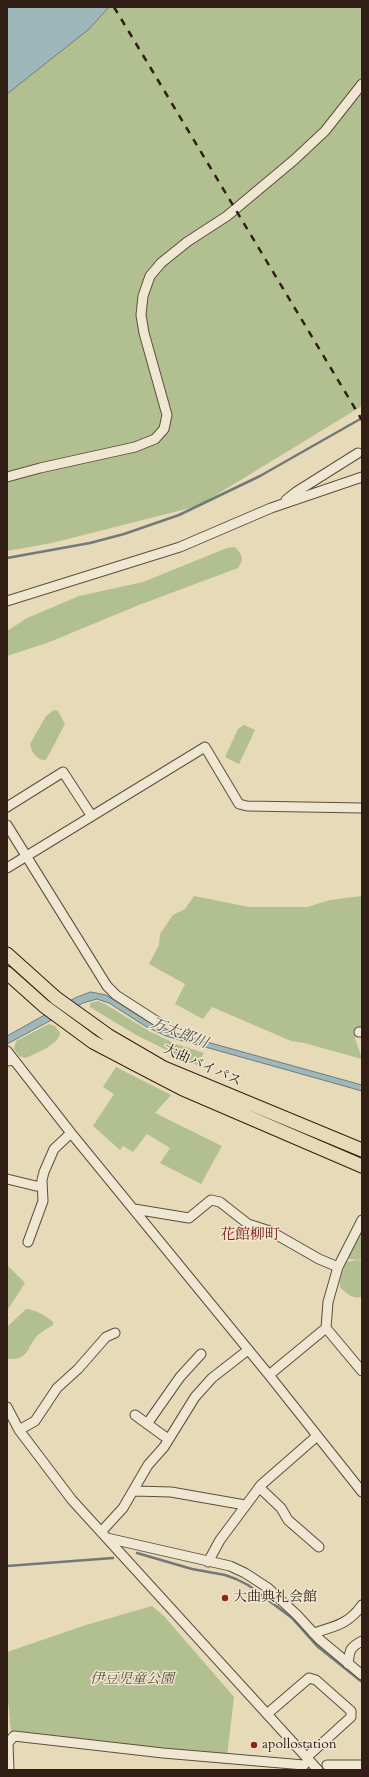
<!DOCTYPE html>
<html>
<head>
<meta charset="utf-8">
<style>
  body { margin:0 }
  #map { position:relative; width:369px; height:1777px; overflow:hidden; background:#e6dab8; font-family:Cardo,serif }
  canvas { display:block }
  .frame { position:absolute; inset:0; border:8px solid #311f15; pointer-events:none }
</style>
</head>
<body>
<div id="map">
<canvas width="369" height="1777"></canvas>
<div class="frame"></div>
</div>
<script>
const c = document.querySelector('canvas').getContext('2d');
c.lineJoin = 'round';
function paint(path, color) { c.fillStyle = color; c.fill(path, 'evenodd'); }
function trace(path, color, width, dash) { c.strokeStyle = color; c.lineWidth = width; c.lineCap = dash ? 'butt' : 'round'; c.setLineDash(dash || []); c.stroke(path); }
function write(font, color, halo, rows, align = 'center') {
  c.font = font + ' Cardo,"Noto Serif JP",serif'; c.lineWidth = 3; c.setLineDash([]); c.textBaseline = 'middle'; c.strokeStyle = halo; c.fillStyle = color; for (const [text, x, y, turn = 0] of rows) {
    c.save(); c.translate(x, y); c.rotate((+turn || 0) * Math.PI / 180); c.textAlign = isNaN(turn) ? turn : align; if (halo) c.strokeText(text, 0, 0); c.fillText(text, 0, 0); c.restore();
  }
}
paint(new Path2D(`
  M109,7H362V406L198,506L52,543L7,551V94L89,29Z
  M235,547C242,555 245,559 238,568L139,605L47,643L7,656V631L27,618L79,596L143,582L227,548Z
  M54,710L58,711L65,724L46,760C38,761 31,752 30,744L46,716Z
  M244,725L255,730L239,764L225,757L238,729Z
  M194,896L249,907H307L330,900L362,896V1028L358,1029L355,1038L362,1059L304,1043L291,1041L212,1007L203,1019L175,1004L185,984L149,964L159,945L160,934L173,915L185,909Z
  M98,1001L105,1004L149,1031L176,1044L204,1053L197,1065L136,1035L90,1007V1003Z
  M49,1024L55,1026L60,1033C59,1045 36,1053 26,1058L19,1056L14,1049L16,1041Z
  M116,1067L171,1095L155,1113L222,1146L201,1184L160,1163L170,1148L147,1134L133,1152L123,1146L120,1150L93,1126L114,1094L103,1087Z
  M362,1229V1260L349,1259L347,1256Z
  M357,1260L362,1261V1297C352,1299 347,1294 340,1287V1280L346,1262Z
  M7,1265L25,1283L7,1311Z
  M26,1309C34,1309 47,1316 53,1322V1325C47,1329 39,1333 35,1338C26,1352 26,1360 7,1359V1327Z
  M152,1606L164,1616L234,1697L227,1756L11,1733L7,1689V1652L86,1625Z`), '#b2c091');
const water = new Path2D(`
  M7,7H109L89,29L7,94Z
  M91,992L106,995L147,1021L178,1034L362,1085V1091L166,1036L145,1026L109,1003L97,999L83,1003L7,1044V1036L75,998Z`);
paint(water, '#9db7bb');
trace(water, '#727a79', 1);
trace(new Path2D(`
  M7,558L90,543L124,534L179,515L260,476L362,418
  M137,1553L192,1569L225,1575L236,1579L248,1585L292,1618L317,1646L362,1682
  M7,1566L113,1558`), '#727a79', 2.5);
const minor = new Path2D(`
  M7,477L40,468L135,447L155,439L164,429L167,415L144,333L141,315L143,296L150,276L161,263L187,242L227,216L294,160L325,131L362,84
  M286,500L296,492L358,453
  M7,601L180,547L271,508L362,477
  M7,807L63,772L91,815
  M7,825L107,986L116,995L161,1024
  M7,868L205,747L239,804L247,806L362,808
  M359,1032H362
  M7,1051L14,1060
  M7,1061L14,1060L71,1133L269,1375L362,1492
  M7,1179L36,1186H42
  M134,1209L189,1218L211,1200L220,1202L248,1224L270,1231L319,1259L338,1267
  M362,1220L338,1267L328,1302L326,1328L362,1371
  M28,1242L43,1201L42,1180L44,1172L54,1149L71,1133
  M269,1375L326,1328
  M7,1407L19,1430L72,1500L318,1770
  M135,1415L168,1439
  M147,1424L180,1377L201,1354
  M19,1430L35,1421L57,1388L78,1369L106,1337L115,1333
  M259,1487L281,1508L288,1520L319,1547
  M134,1491L171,1492L245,1505
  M101,1532L123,1508L148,1465L164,1447L195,1397L212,1378L248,1350
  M107,1538L230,1566L245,1573L268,1588L297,1615L319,1639L362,1675
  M208,1562L220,1540L261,1485L317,1436
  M313,1633C334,1627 349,1624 362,1605
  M348,1664C350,1650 349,1648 362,1641
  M267,1714L309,1678L316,1680L351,1711V1717L307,1757
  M327,1765H362
  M9,1770L8,1743L14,1736L163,1753L304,1765`);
const highway = new Path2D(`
  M7,954L56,998L109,1036L164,1068L362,1150
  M7,973L44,1006L93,1042L133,1063L183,1089L362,1166`);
trace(minor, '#5e4e3e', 11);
trace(highway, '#311f15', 15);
trace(minor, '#efe7d1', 9);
trace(highway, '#e6dab8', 13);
trace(new Path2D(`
  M114,7L362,420`), '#311f15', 2.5, [7, 7]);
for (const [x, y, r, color] of [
  [225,1598,4,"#8f2418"],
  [254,1745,4,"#8f2418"]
]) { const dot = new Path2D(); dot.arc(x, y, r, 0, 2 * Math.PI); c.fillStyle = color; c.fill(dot); trace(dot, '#efe7d1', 1.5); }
write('14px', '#311f15', '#efe7d1', [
  ["大曲バイパス",202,1066,24]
]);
write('14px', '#311f15', '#efe7d1', [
  ["大曲典礼会館",233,1598],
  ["apollostation",262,1745]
], 'left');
write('italic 14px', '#584f3a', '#efe7d1', [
  ["伊豆児童公園",132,1680]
]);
write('italic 15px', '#514d47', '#efe7d1', [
  ["万太郎川",179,1034,21]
]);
write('15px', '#7a1f14', '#efe7d1', [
  ["花館柳町",250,1236]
]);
</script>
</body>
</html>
